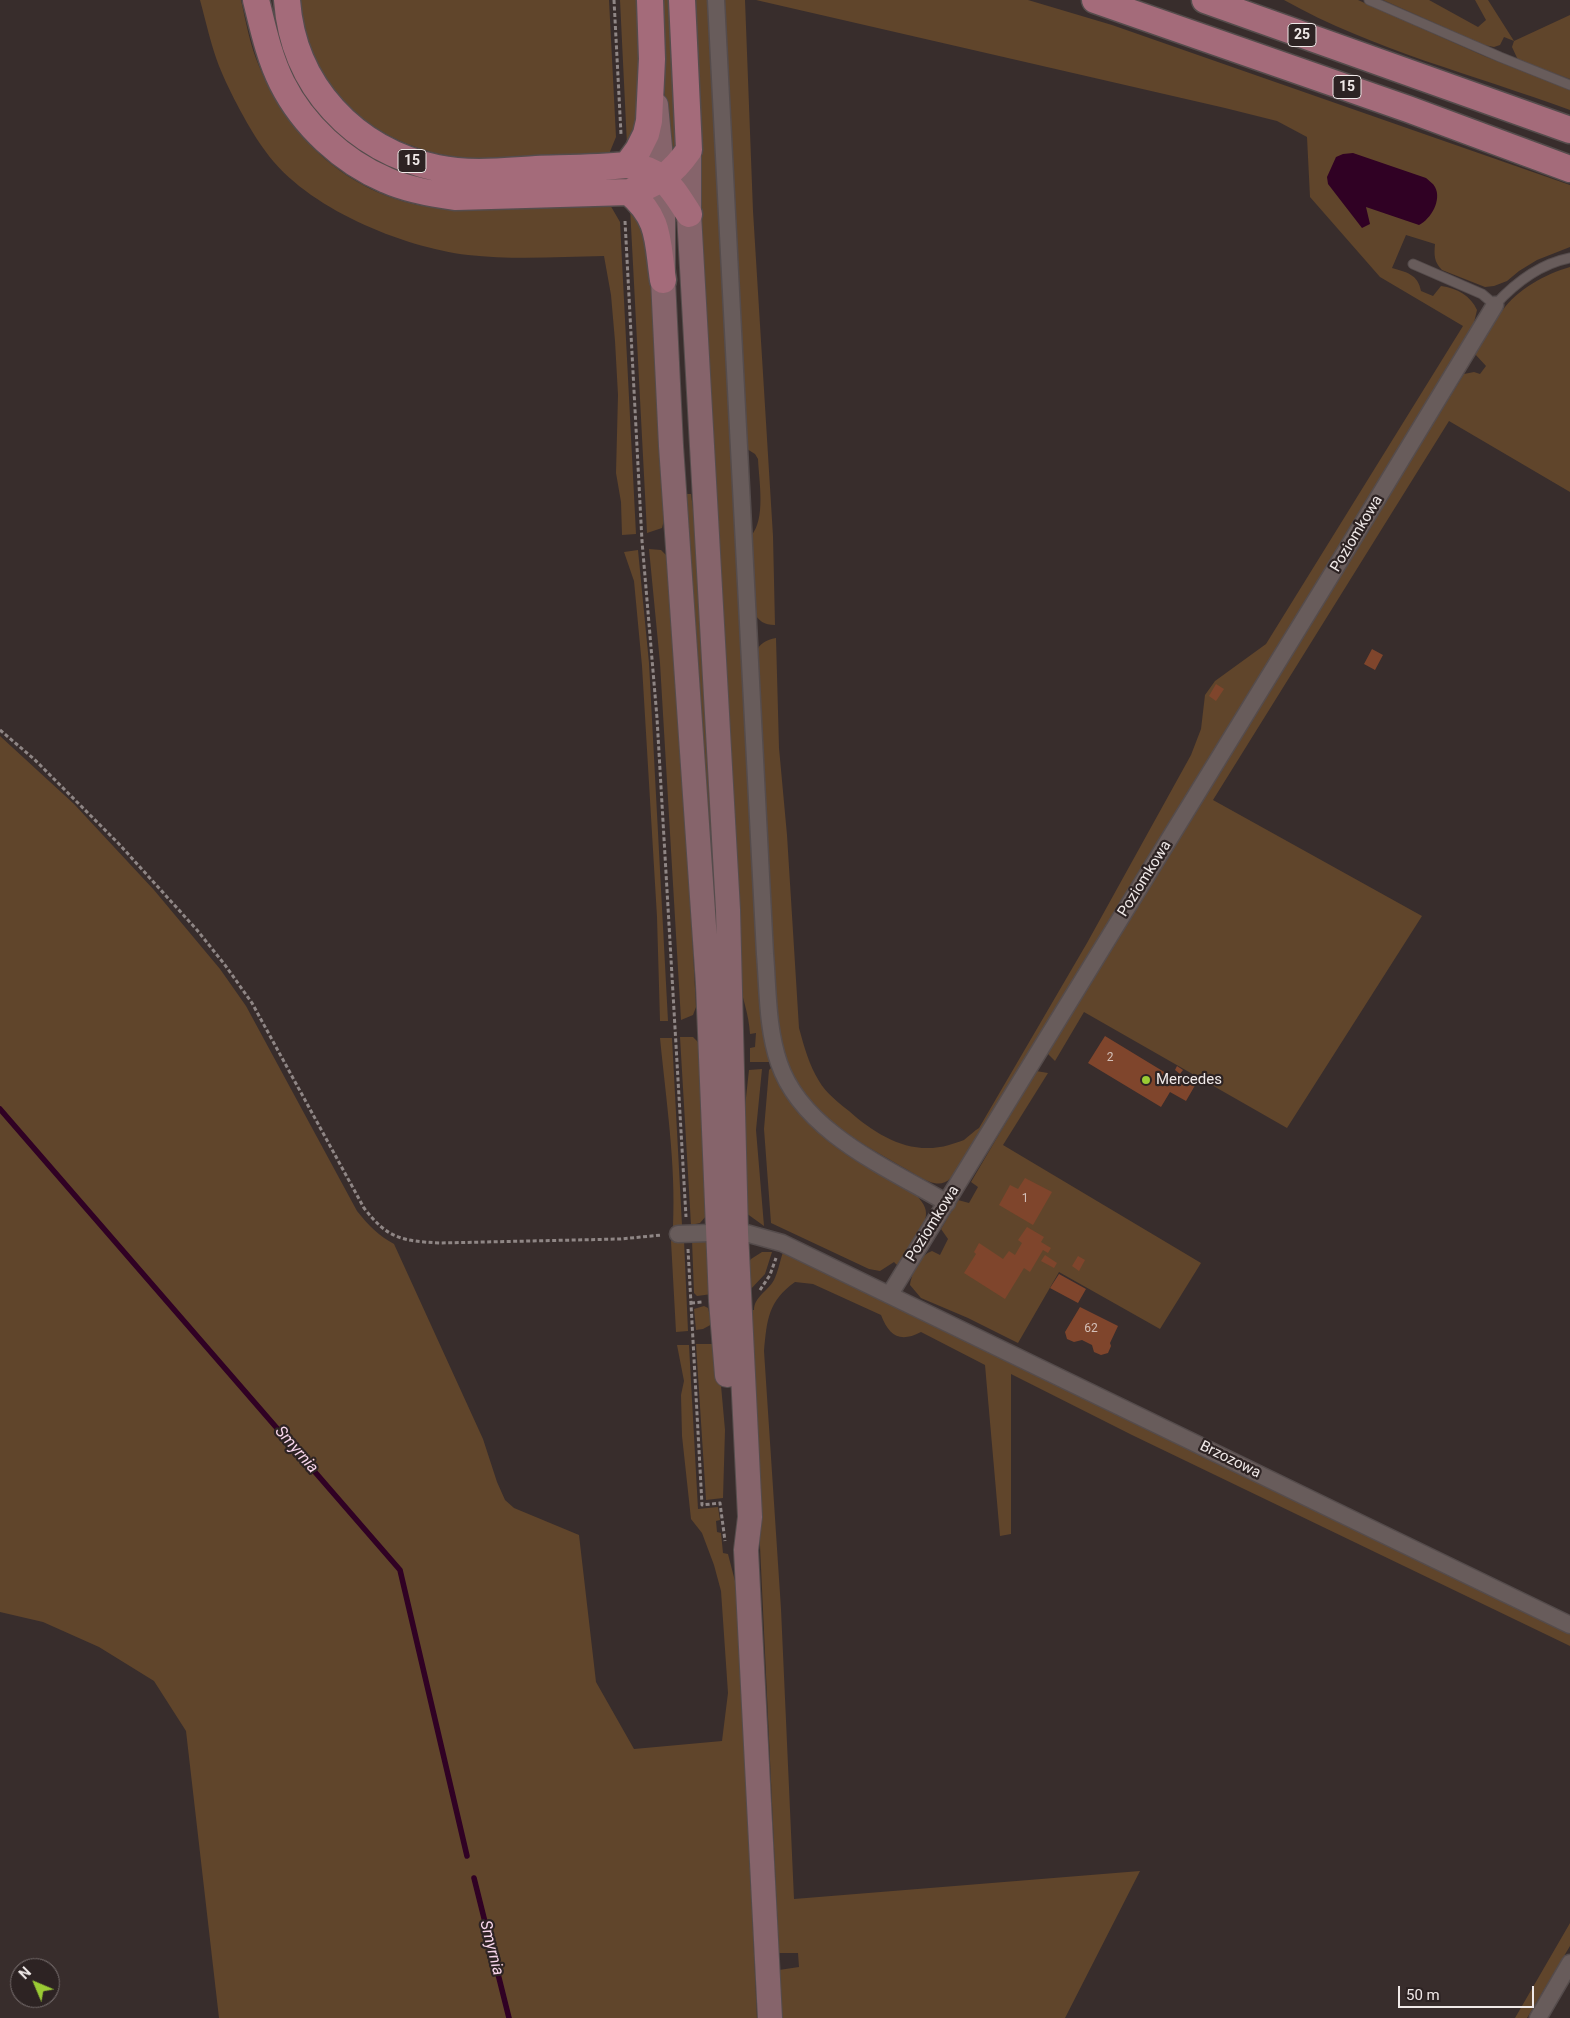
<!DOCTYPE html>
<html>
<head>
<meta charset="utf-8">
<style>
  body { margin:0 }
  #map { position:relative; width:1570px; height:2018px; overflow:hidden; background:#382d2c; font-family:Roboto,sans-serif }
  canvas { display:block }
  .north { position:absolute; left:10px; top:1958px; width:50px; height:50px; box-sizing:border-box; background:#2d2323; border:1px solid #7b7272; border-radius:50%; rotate:315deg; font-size:14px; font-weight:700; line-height:20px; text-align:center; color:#f0e9e8 }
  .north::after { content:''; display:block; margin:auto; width:18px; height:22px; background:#9acb34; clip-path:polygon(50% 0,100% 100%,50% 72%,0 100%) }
  .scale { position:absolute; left:1398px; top:1986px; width:136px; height:22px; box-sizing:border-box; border:2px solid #f0e9e8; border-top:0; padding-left:6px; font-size:15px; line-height:18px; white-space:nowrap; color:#f0e9e8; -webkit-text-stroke:4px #2d2323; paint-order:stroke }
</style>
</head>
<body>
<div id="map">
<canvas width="1570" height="2018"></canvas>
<div class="north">N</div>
<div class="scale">50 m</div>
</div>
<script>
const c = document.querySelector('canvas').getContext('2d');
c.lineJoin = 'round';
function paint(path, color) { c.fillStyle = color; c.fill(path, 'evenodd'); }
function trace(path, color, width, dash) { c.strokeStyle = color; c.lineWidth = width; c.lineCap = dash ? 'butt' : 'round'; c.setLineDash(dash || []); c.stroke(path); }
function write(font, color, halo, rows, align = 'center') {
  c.font = font + ' Roboto,sans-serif'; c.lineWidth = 4.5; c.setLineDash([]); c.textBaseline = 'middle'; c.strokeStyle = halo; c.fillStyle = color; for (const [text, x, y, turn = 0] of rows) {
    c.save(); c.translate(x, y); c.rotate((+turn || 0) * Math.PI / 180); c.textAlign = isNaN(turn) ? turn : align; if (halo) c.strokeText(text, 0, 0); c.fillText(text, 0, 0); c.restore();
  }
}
paint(new Path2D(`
  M200,0H241C246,22 250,45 259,66C288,136 347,193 424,206C447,210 472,207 496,207C533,205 571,204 609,203L620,222L636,534L622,535L621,502L616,473L618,395L615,341L611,295L604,256C559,257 513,260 468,255C402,247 306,208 266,152C250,131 229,91 219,66C211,45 206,22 200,0Z
  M300,0H609L616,137L609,154C562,156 509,163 464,158C401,151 345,119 317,62C313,54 308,46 305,38C302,26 301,13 300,0Z
  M620,0H638L643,109L627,145Z
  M661,0H676L682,135L674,161L666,121Z
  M690,0H713L763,1026L770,1062H750V1048L755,1047L756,1033L750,1034C749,1014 742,997 738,977Z
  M724,0H745L753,211L773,536L775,625C764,625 759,621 753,612L751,536C766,519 759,482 758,459L755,454L747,449Z
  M756,0H1028L1112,25L1570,185V247L1537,260L1519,271L1507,281L1494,286L1485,287L1442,270C1434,262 1434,255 1435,244L1406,235L1392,268C1406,272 1418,274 1421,291L1433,296L1441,286C1457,288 1471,296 1477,310L1473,327L963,1163C947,1185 942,1190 916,1175C868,1146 809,1120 787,1064C782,1051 780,1037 776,1024L756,652C760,643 766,640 776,638L779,748L787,835L799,1028C804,1046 809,1065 819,1081C826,1093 839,1103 849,1111C877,1136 911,1156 949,1145C954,1143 960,1142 964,1140C969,1136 974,1131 979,1128L1087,943L1191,755L1201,729L1205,695L1215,681L1266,644L1463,326L1380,277L1310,197L1307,137L1277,121L1225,108Z
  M1284,0H1358L1484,56L1570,90V110C1475,75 1373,50 1284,0Z
  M1383,0H1429L1478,27L1486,20L1475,0H1488L1514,41L1570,15V79L1518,60L1512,47L1514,41L1504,37L1500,45L1494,47L1484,45Z
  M630,207L649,240L664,520L662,528L647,533Z
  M1570,267V492L1449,421L1213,800L1422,916L1287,1128L1084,1012L1055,1061L1047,1053L1335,582L1464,374L1474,372L1480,374L1486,366L1475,354C1485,340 1492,325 1502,311C1518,289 1545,274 1570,267Z
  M685,494H691L703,583L720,910H715L705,847Z
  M649,549L661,550L666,555L679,692L696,1007L693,1015L681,1020L660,663Z
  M638,550L649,663L668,1021H660L657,917L642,666L634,581L624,552Z
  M0,736L74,804L154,890L220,969L246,1006L357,1211C368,1225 379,1236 394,1244L483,1439L497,1482L505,1500L514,1508L579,1535L596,1682L634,1749L722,1741L728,1693L721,1591L714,1565L702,1533L691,1519L682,1436L681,1395L684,1381L677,1345H689L698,1509L718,1507L720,1520L716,1521L717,1532L721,1533L723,1553L728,1554L737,1589L757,2018H219L186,1731L154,1681L99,1647L43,1622L0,1612Z
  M680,1037H693L699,1043L706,1216L700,1223L691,1225Z
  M660,1038H672L682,1225L673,1226C676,1164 666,1100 660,1038Z
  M771,1068C784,1092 798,1116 819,1133C848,1156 883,1173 914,1193C919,1198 926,1205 926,1213C927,1227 905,1254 897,1265L894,1262L880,1271L869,1269L771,1223L764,1129L769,1070Z
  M762,1069L756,1130L764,1226L746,1213L742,1134L749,1070Z
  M1036,1071L1048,1073L1003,1145L1201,1263L1160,1329L1059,1272L1018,1343L968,1318L921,1298L910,1285C912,1272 920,1255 932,1251L940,1255L948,1239L941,1229L958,1200L969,1203L978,1187L971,1182Z
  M684,1240L688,1331L676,1332L671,1241Z
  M692,1240L707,1242L712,1294L697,1296L694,1293Z
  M762,1252H772L765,1274L749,1291L746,1266L751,1259Z
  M783,1252L1282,1492L1570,1633V1646L1132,1435L1011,1374V1534L1000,1536L985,1365L921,1332C900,1343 889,1336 881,1315L813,1284L795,1282C768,1301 767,1320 764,1351L781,1609L794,1899L1140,1871L1065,2018H782L779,1970L799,1967L798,1953H779L749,1310H754C754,1297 768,1291 774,1280C778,1272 780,1261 783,1252Z
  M704,1306L708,1308L709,1312H714V1323L703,1329L696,1330L694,1309Z
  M696,1344H713L718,1352L725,1430L723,1498L706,1500Z
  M1570,1923V1946L1527,2018H1515Z`), '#60452b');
paint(new Path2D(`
  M1353,153L1426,178C1429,181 1433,183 1435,187C1442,200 1431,219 1419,225L1366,207L1370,224L1362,228L1328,184L1327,177L1336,157L1343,154Z`), '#300124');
trace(new Path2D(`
  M0,1109L400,1570L467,1856
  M474,1878L509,2018`), '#300124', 5.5);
paint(new Path2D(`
  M1372,649L1383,655L1375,670L1364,664Z
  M1216,684L1224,689L1216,701L1209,696Z
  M1105,1036L1179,1081L1184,1074L1197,1082L1186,1101L1170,1092L1161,1107L1088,1063Z
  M1177,1066L1183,1070L1180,1074L1175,1070Z
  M1025,1178L1052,1192L1033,1225L999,1205L1010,1185L1018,1189Z
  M1027,1227L1044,1237L1041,1242L1051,1248L1048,1253L1043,1250L1030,1272L1024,1268L1005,1299L964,1273L976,1254L974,1252L979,1243L1003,1259L1009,1251L1015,1255L1022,1243L1018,1240Z
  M1045,1255L1057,1263L1054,1268L1041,1261Z
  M1078,1256L1085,1260L1079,1271L1072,1266Z
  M1059,1274L1086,1289L1078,1303L1050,1288Z
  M1080,1307L1118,1326L1110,1343L1111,1346L1108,1353L1101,1355L1094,1352L1092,1345L1082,1340L1074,1342L1067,1339L1065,1332Z`), '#7f452c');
const service = new Path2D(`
  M1369,0L1500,57L1570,85
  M1413,264L1482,294L1495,305C1516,282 1540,264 1570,258`);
const minor = new Path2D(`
  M716,0L765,954C768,990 767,1028 779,1063C802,1132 888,1168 947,1203
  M678,1234L742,1232L782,1243L1570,1625
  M890,1294L1330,577L1495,305
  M1538,2018L1570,1963`);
const secondary = new Path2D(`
  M656,105L663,179V280L671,446L708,984L721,1301L727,1375
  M689,150V214L728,910L736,1232L750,1517L746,1550L770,2018`);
const primary = new Path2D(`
  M256,0C263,28 269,57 282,83C303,125 343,162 386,180C408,190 432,194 456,197L629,192C656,186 673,173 689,150L682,0
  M287,0C293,86 354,150 437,168C469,175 504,171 536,169C566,168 597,168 627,165C663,170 670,185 689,214
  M1095,0L1408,109L1570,169
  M1205,0L1570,130
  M627,165L638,150L646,134L649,121L652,59L650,0
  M629,192C661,219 657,241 663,280`);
trace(service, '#554c4c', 11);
trace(minor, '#554c4c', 19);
trace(secondary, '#554c4c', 26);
trace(primary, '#554c4c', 29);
trace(new Path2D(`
  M614,0L621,134
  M625,221L642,541L657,718L686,1217
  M0,730L34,759L119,844L197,930L225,965L252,1003L364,1208C388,1239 402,1241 440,1243L620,1239L662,1235
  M688,1249L702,1505L720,1503L725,1541
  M760,1290L770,1275L776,1258
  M691,1303L702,1302`), '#8f8685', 3, [4, 2.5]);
trace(service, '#685c5b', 9);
trace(minor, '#685c5b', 16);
trace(secondary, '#86646b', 24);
trace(primary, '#a46b7a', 26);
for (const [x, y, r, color] of [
  [1146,1080,5,"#9acb34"]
]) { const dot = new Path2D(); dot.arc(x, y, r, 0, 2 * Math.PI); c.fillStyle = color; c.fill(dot); trace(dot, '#2d2323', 2); }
write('12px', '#d4c0b9', null, [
  ["2",1110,1058],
  ["1",1025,1199],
  ["62",1091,1329]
]);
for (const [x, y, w] of [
  [1302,35,28],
  [1347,87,28],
  [412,161,28]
]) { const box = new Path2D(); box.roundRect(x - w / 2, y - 11.5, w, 23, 4); c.fillStyle = '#2d2323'; c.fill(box); trace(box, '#f0e9e8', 1); }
write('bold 14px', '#f0e9e8', null, [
  ["25",1302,35],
  ["15",1347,87],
  ["15",412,161]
]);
write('15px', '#f0e9e8', '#2d2323', [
  ["Poziomkowa",1357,534,-59],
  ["Poziomkowa",1145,879,-58],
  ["Poziomkowa",933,1224,-58],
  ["Brzozowa",1230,1460,26]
]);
write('15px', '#f0e9e8', '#2d2323', [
  ["Mercedes",1156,1080]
], 'left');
write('italic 16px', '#f8d6eb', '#2d2323', [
  ["Smyrnia",296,1450,49],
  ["Smyrnia",491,1948,76]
]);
</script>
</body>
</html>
